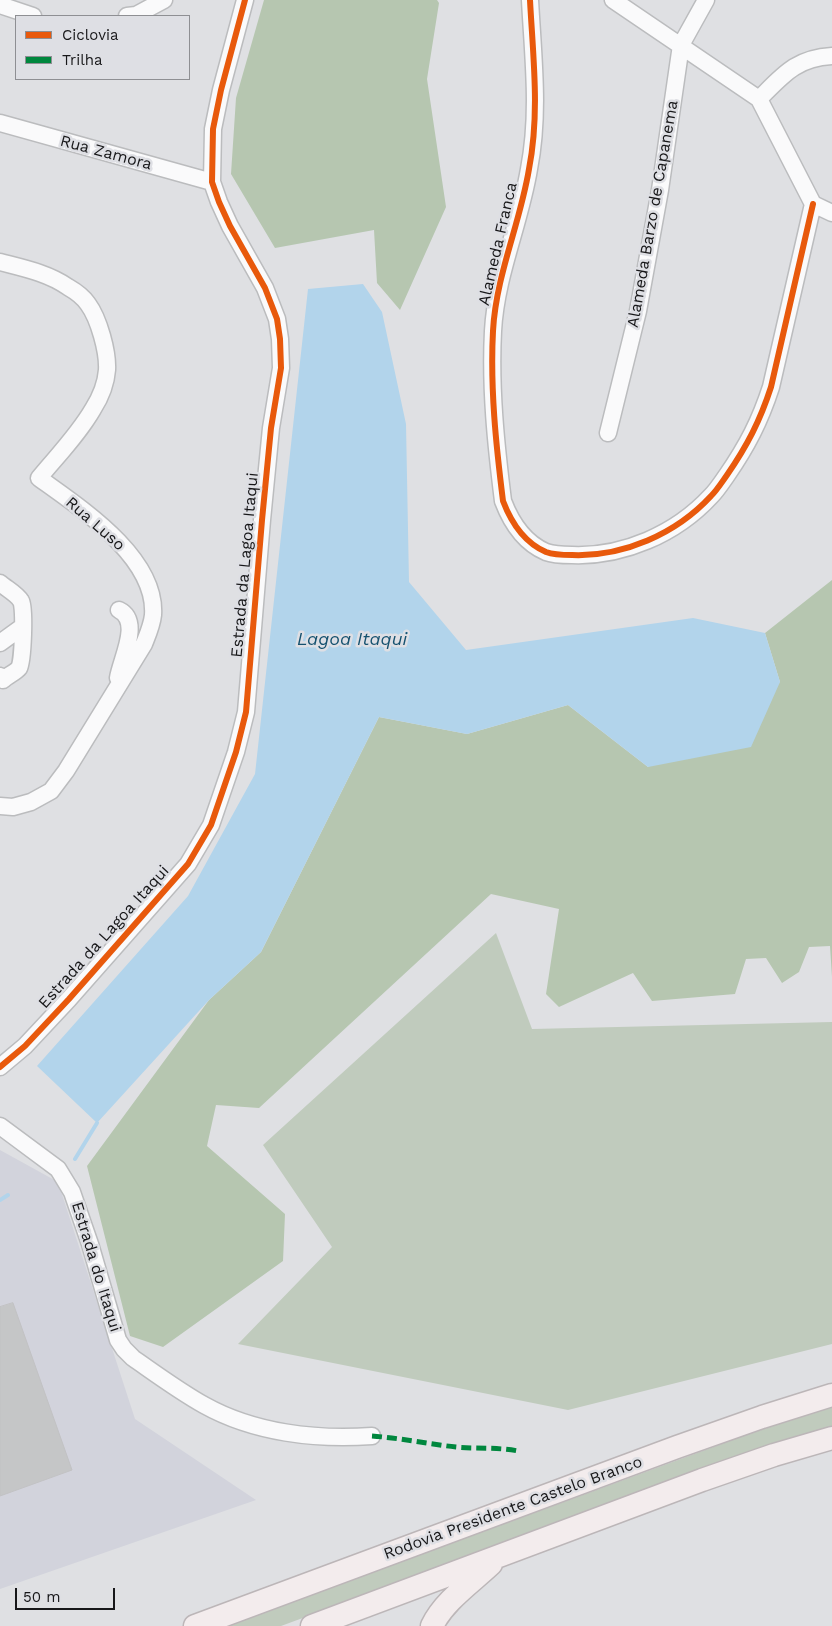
<!DOCTYPE html>
<html>
<head>
<meta charset="utf-8">
<style>
  body { margin:0 }
  #map { position:relative; width:832px; height:1626px; overflow:hidden; background:#dfe0e3; font-family:"Work Sans",sans-serif }
  canvas { display:block }
  .legend { position:absolute; left:15px; top:15px; width:175px; height:65px; box-sizing:border-box; background:#dedfe4; border:1px solid #8e8f93; margin:0; padding:6px 9px; list-style:none; font-size:15px; color:#171719 }
  .legend li { display:flex; align-items:center; gap:10px; height:25px }
  .legend b { width:25px; border:1px solid #8e8f93 }
  .scale { position:absolute; left:15px; top:1588px; width:100px; height:22px; box-sizing:border-box; border:2px solid #171719; border-top:0; padding-left:6px; font-size:15px; line-height:18px; white-space:nowrap; color:#171719; -webkit-text-stroke:4px #dedfe4; paint-order:stroke }
</style>
</head>
<body>
<div id="map">
<canvas width="832" height="1626"></canvas>
<ul class="legend">
<li><b style="height:6px;background:#e8590c"></b>Ciclovia</li>
<li><b style="height:6px;background:#00873e"></b>Trilha</li>
</ul>
<div class="scale">50 m</div>
</div>
<script>
const c = document.querySelector('canvas').getContext('2d');
c.lineJoin = 'round';
function paint(path, color) { c.fillStyle = color; c.fill(path, 'evenodd'); }
function trace(path, color, width, dash) { c.strokeStyle = color; c.lineWidth = width; c.lineCap = dash ? 'butt' : 'round'; c.setLineDash(dash || []); c.stroke(path); }
function write(font, color, halo, rows, align = 'center') {
  c.font = font + ' "Work Sans",sans-serif'; c.lineWidth = 5; c.setLineDash([]); c.textBaseline = 'middle'; c.strokeStyle = halo; c.fillStyle = color; for (const [text, x, y, turn = 0] of rows) {
    c.save(); c.translate(x, y); c.rotate((+turn || 0) * Math.PI / 180); c.textAlign = isNaN(turn) ? turn : align; if (halo) c.strokeText(text, 0, 0); c.fillText(text, 0, 0); c.restore();
  }
}
paint(new Path2D(`
  M0,1150L58,1182L135,1419L256,1500L0,1589Z`), '#d2d3dc');
paint(new Path2D(`
  M496,933L532,1029L832,1022V1344L568,1410L238,1344L332,1247L263,1145Z
  M832,1406V1426L764,1448L281,1626H226L746,1435Z`), '#c0cbbd');
paint(new Path2D(`
  M264,0H437L439,3L427,79L446,207L400,310L377,283L374,230L275,248L231,174L236,98Z
  M832,580V977L830,946L809,947L799,972L782,983L766,958L746,959L735,994L652,1001L633,973L559,1007L546,994L559,909L491,894L259,1108L216,1105L207,1146L285,1214L283,1261L163,1347L130,1336L87,1166L209,1000L261,952L379,717L467,734L568,705L648,767L780,682L765,633Z`), '#b6c6b0');
paint(new Path2D(`
  M363,284L382,312L406,424L409,582L466,650L693,618L765,633L780,682L751,747L648,767L568,705L467,734L379,717L261,952L209,1000L97,1123L37,1066L188,896L255,774L308,289Z`), '#b2d4eb');
trace(new Path2D(`
  M75,1159L97,1123
  M0,1200L8,1195`), '#b2d4eb', 4);
const building = new Path2D(`
  M13,1303L72,1470L0,1496V1307Z`);
paint(building, '#c5c6c7');
trace(building, '#c2c2c4', 1);
const minor = new Path2D(`
  M530,0C533,57 540,113 529,169C520,224 496,275 493,331C490,388 496,445 503,501C511,522 525,543 546,552C554,555 564,555 572,555C623,557 676,534 711,496C717,490 722,482 727,475C747,446 760,421 771,387L813,204
  M613,0L759,99L813,204
  M0,5L33,16
  M127,16L136,15L164,0
  M759,99C783,75 796,58 832,56
  M0,123L212,182
  M813,204L832,213
  M0,262C23,268 48,273 68,287C75,291 84,298 88,304C99,319 108,352 107,370C106,383 100,398 93,409C78,435 57,456 39,478C79,507 157,557 153,615C152,625 148,634 144,644L66,771L51,791L31,802L13,807L0,806
  M608,433L638,311L660,190L681,45L706,0
  M0,583C7,589 17,594 21,601C25,607 23,661 19,668C16,672 7,676 3,680L0,676
  M0,643L22,627
  M118,678C121,659 142,621 119,610
  M0,1067L25,1046L69,999L188,864L211,825L236,752L246,712L262,520L271,428L281,368L280,339L277,319L265,288L230,226L219,202L212,182L213,129L221,90L245,0
  M0,1126L58,1169L72,1192L90,1244L118,1340L124,1349L133,1358C156,1374 179,1391 204,1405C254,1433 316,1440 372,1436`);
const highway = new Path2D(`
  M195,1626L677,1447L762,1417L832,1395
  M312,1626L702,1480L774,1455L832,1438
  M432,1626C444,1601 471,1583 491,1564`);
trace(minor, '#bbbcbe', 19);
trace(highway, '#bcb6b8', 25);
trace(minor, '#fafafb', 16);
trace(highway, '#f3eced', 22);
trace(new Path2D(`
  M372,1436C400,1438 428,1444 456,1447C477,1449 497,1447 518,1451`), '#00873e', 5, [10, 5]);
trace(new Path2D(`
  M530,0C533,57 540,113 529,169C520,224 496,275 493,331C490,388 496,445 503,501C511,522 525,543 546,552C554,555 564,555 572,555C623,557 676,534 711,496C717,490 722,482 727,475C747,446 760,421 771,387L813,204
  M0,1067L25,1046L69,999L188,864L211,825L236,752L246,712L262,520L271,428L281,368L280,339L277,319L265,288L230,226L219,202L212,182L213,129L221,90L245,0`), '#e8590c', 6);
write('16px', '#171719', '#dedfe4', [
  ["Rua Zamora",106,153,15],
  ["Alameda Barzo de Capanema",653,214,-80],
  ["Alameda Franca",498,244,-77],
  ["Rua Luso",95,524,41],
  ["Estrada da Lagoa Itaqui",245,565,-85],
  ["Estrada da Lagoa Itaqui",104,937,-48],
  ["Estrada do Itaqui",96,1267,73],
  ["Rodovia Presidente Castelo Branco",513,1508,-20]
]);
write('italic 18px', '#15516f', '#dedfe4', [
  ["Lagoa Itaqui",352,640]
]);
</script>
</body>
</html>
